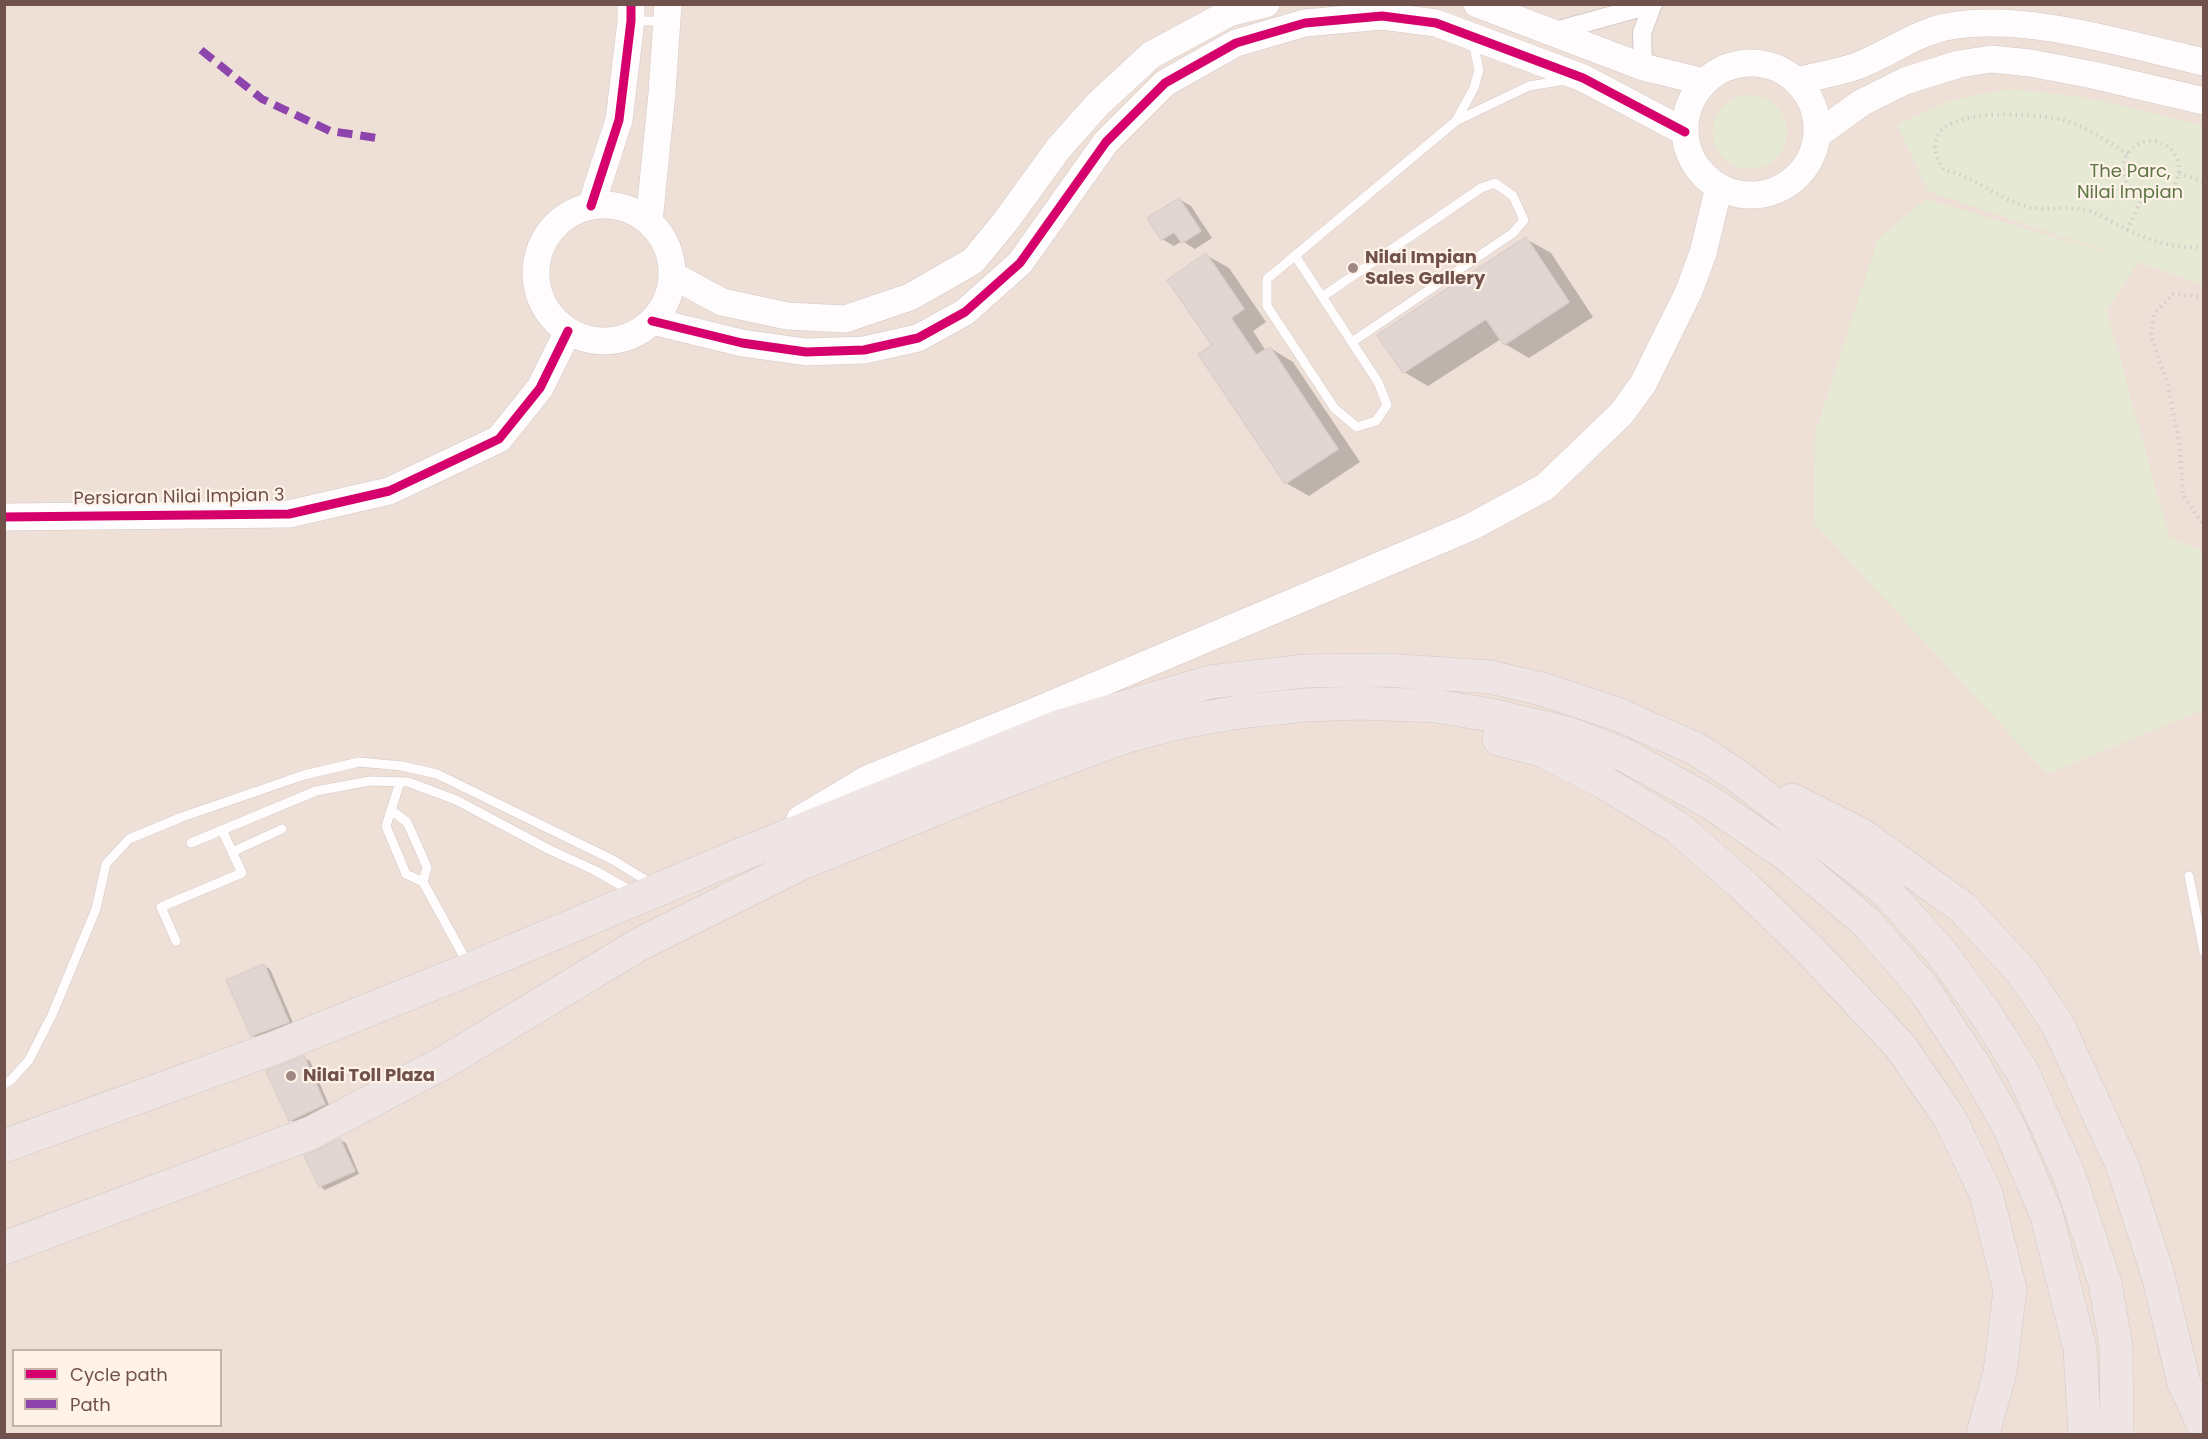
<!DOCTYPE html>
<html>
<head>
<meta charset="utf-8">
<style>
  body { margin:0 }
  #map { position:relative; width:2208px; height:1439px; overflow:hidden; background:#f5eee9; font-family:Poppins,sans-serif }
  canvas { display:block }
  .frame { position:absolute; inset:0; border:6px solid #71514b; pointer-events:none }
  .legend { position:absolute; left:12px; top:1349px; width:210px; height:78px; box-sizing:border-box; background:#fef2e9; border:2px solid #c6b2aa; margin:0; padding:8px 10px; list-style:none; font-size:18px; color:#71514b }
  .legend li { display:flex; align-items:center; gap:12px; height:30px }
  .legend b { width:30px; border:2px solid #c6b2aa }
</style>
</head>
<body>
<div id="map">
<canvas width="2208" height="1439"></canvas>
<div class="frame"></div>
<ul class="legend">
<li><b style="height:8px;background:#d6006c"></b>Cycle path</li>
<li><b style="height:8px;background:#8e44ad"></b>Path</li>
</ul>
</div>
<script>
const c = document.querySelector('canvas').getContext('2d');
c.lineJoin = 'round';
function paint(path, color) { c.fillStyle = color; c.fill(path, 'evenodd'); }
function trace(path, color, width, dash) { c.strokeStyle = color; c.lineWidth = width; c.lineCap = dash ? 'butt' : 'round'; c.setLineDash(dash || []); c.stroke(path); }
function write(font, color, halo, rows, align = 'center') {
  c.font = font + ' Poppins,sans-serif'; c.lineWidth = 4.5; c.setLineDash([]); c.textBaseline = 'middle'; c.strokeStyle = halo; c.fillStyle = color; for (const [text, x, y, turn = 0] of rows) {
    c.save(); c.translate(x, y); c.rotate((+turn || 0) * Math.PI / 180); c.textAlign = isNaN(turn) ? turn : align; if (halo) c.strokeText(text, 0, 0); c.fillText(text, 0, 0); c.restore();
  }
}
paint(new Path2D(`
  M5,5H2203V1434H5ZM14,1350H220V1426H14Z`), '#eedfd7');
paint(new Path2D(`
  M2010,89L2083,97L2203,125V285L2138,262L2107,311L2169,537L2203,551V710L2047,774L1814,523L1815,433L1878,239L1926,199L2128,259L1928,191L1897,125L1951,100Z
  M1713 132a37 37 0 1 1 74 0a37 37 0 1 1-74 0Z`), '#e6ead4');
paint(new Path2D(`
  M1179,199L1191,206L1212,238L1195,249L1182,241L1174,246L1162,239Z
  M1526,239L1551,253L1593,317L1529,358L1505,344L1501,339L1428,386L1404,372Z
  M1206,255L1229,268L1266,322L1253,331L1266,351L1270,348L1293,362L1360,462L1309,496L1286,483L1214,345Z
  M264,966L270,969L294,1025L258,1039L252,1035Z
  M304,1058L310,1061L330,1107L296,1123L290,1120Z
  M340,1140L346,1143L359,1174L325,1190L320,1186Z`), '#0003');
const building = new Path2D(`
  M1179,198L1201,231L1182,243L1174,232L1161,240L1147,218Z
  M1526,237L1569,302L1504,345L1486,319L1403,373L1377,335Z
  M1206,253L1244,309L1231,318L1256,355L1270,347L1338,449L1285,484L1198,354L1212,345L1167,280Z
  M264,964L289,1022L251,1036L226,980Z
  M304,1056L325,1104L289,1121L266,1071Z
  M340,1139L355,1171L319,1187L304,1156Z`);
paint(building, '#e1d6d1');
trace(building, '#ddd0cc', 1.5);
const lane = new Path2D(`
  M634,21H665
  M1456,121L1474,88L1479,70L1473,42
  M1296,257L1378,382L1387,405L1376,421L1357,427L1335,409L1267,306V279L1456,121L1529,86L1565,80
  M1322,297L1481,188L1495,183L1513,196L1524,220L1513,233L1352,342
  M400,782L386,826L406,874L423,882L468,964
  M392,811L407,822L427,867L423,882
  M191,843L316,791L370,781L408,782L456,800L550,850L594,870L631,891
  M232,852L282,829
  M2189,876L2204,952
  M176,941L161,907L242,873L222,830
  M4,1084L11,1080L29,1060L52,1015L96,909L106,864L129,839L182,817L304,775L359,762L402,766L437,774L613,860L652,884`);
const street = new Path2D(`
  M1552,32L1653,4
  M1643,67L1642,33L1652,6`);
const secondary = new Path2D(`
  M1477,4L1643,67L1704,82
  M1685 129a66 66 0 1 1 132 0a66 66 0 1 1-132 0Z
  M1797,81C1816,76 1836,73 1854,67C1888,55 1915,32 1951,26C2029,13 2127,45 2204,62
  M1817,135L1861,103L1905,81L1959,64L1991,59L2030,63L2093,75L2204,101
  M536 273a68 68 0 1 1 136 0a68 68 0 1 1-136 0Z
  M591,206L619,120L631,21V4
  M649,222L662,93L668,4
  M672,275L722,302L787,316L845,319L910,297L973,261L1005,222L1058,149L1098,104L1151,55L1229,13L1266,4
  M652,321L742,343L806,352L864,350L918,338L965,312L1020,263L1106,142L1165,83L1236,43L1305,23L1382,16L1436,23L1583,78L1685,132
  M4,517L289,514L389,491L499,439L540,388L568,331
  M800,819L867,779L1033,712L1471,527L1545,487L1621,414L1643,384L1689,291L1703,253L1719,187`);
const highway = new Path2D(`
  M1499,739L1541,750L1605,783L1677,827L1743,885L1809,949L1900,1046L1949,1117L1986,1193L2010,1290L2000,1372L1983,1434
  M1792,800L1862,835L1963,908L2023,973L2058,1025L2123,1167L2158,1275L2184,1383L2204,1426
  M4,1146L274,1048L470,969L745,853L1060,726L1210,682L1305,671L1385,670L1490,677L1542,689L1617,714L1696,749L1736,775L1886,891L1940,951L1983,1010L2022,1071L2069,1175L2105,1283L2116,1346L2117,1434
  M4,1248L311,1133L443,1063L640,944L800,864L987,788L1124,737L1176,723L1239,712L1306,705L1361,703L1435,706L1491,715L1567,733L1624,755L1708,801L1787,855L1867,923L1923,988L1974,1065L2009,1127L2046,1213L2080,1349L2085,1434`);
trace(lane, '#d4cac6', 10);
trace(street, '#d4cac6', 20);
trace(secondary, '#d4c9c6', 28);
trace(highway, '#d4c9c5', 34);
trace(new Path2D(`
  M2123 169a28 28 0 1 1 56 0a28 28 0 1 1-56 0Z
  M2128,154C2108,142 2086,126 2063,120C2029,112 1900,103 1944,170C1974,176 1998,199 2028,207C2049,212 2071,204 2092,212C2101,215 2111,222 2120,226C2147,240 2173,249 2204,247
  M2179,173L2204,182
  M2127,230L2143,196
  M2204,297L2173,294L2154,314L2151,336L2168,385L2180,447L2183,495L2204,526`), '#d6ccca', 4, [1.5, 4.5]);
trace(lane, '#fefcfc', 9);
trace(street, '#fefcfc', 18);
trace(secondary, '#fefcfc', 27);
trace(highway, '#efe5e4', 33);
trace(new Path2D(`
  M201,50L262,99L330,131L377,138`), '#8e44ad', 8, [15, 8]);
trace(new Path2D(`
  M591,206L619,120L631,21V4
  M652,321L742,343L806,352L864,350L918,338L965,312L1020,263L1106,142L1165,83L1236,43L1305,23L1382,16L1436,23L1583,78L1685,132
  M4,517L289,514L389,491L499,439L540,388L568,331`), '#d6006c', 9);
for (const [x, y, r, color] of [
  [1353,268,6,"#9f8882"],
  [291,1076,6,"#9f8882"]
]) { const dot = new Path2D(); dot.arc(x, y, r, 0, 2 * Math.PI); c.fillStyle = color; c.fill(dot); trace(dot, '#fef2e9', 2); }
write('18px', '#5d7644', '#fef2e9', [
  ["The Parc,",2130,172],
  ["Nilai Impian",2130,193]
]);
write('bold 18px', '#71514b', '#fef2e9', [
  ["Nilai Impian",1365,258],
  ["Sales Gallery",1365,279],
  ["Nilai Toll Plaza",303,1076]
], 'left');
write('18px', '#71514b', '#fef2e9', [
  ["Persiaran Nilai Impian 3",179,498,-1]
]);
</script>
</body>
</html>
